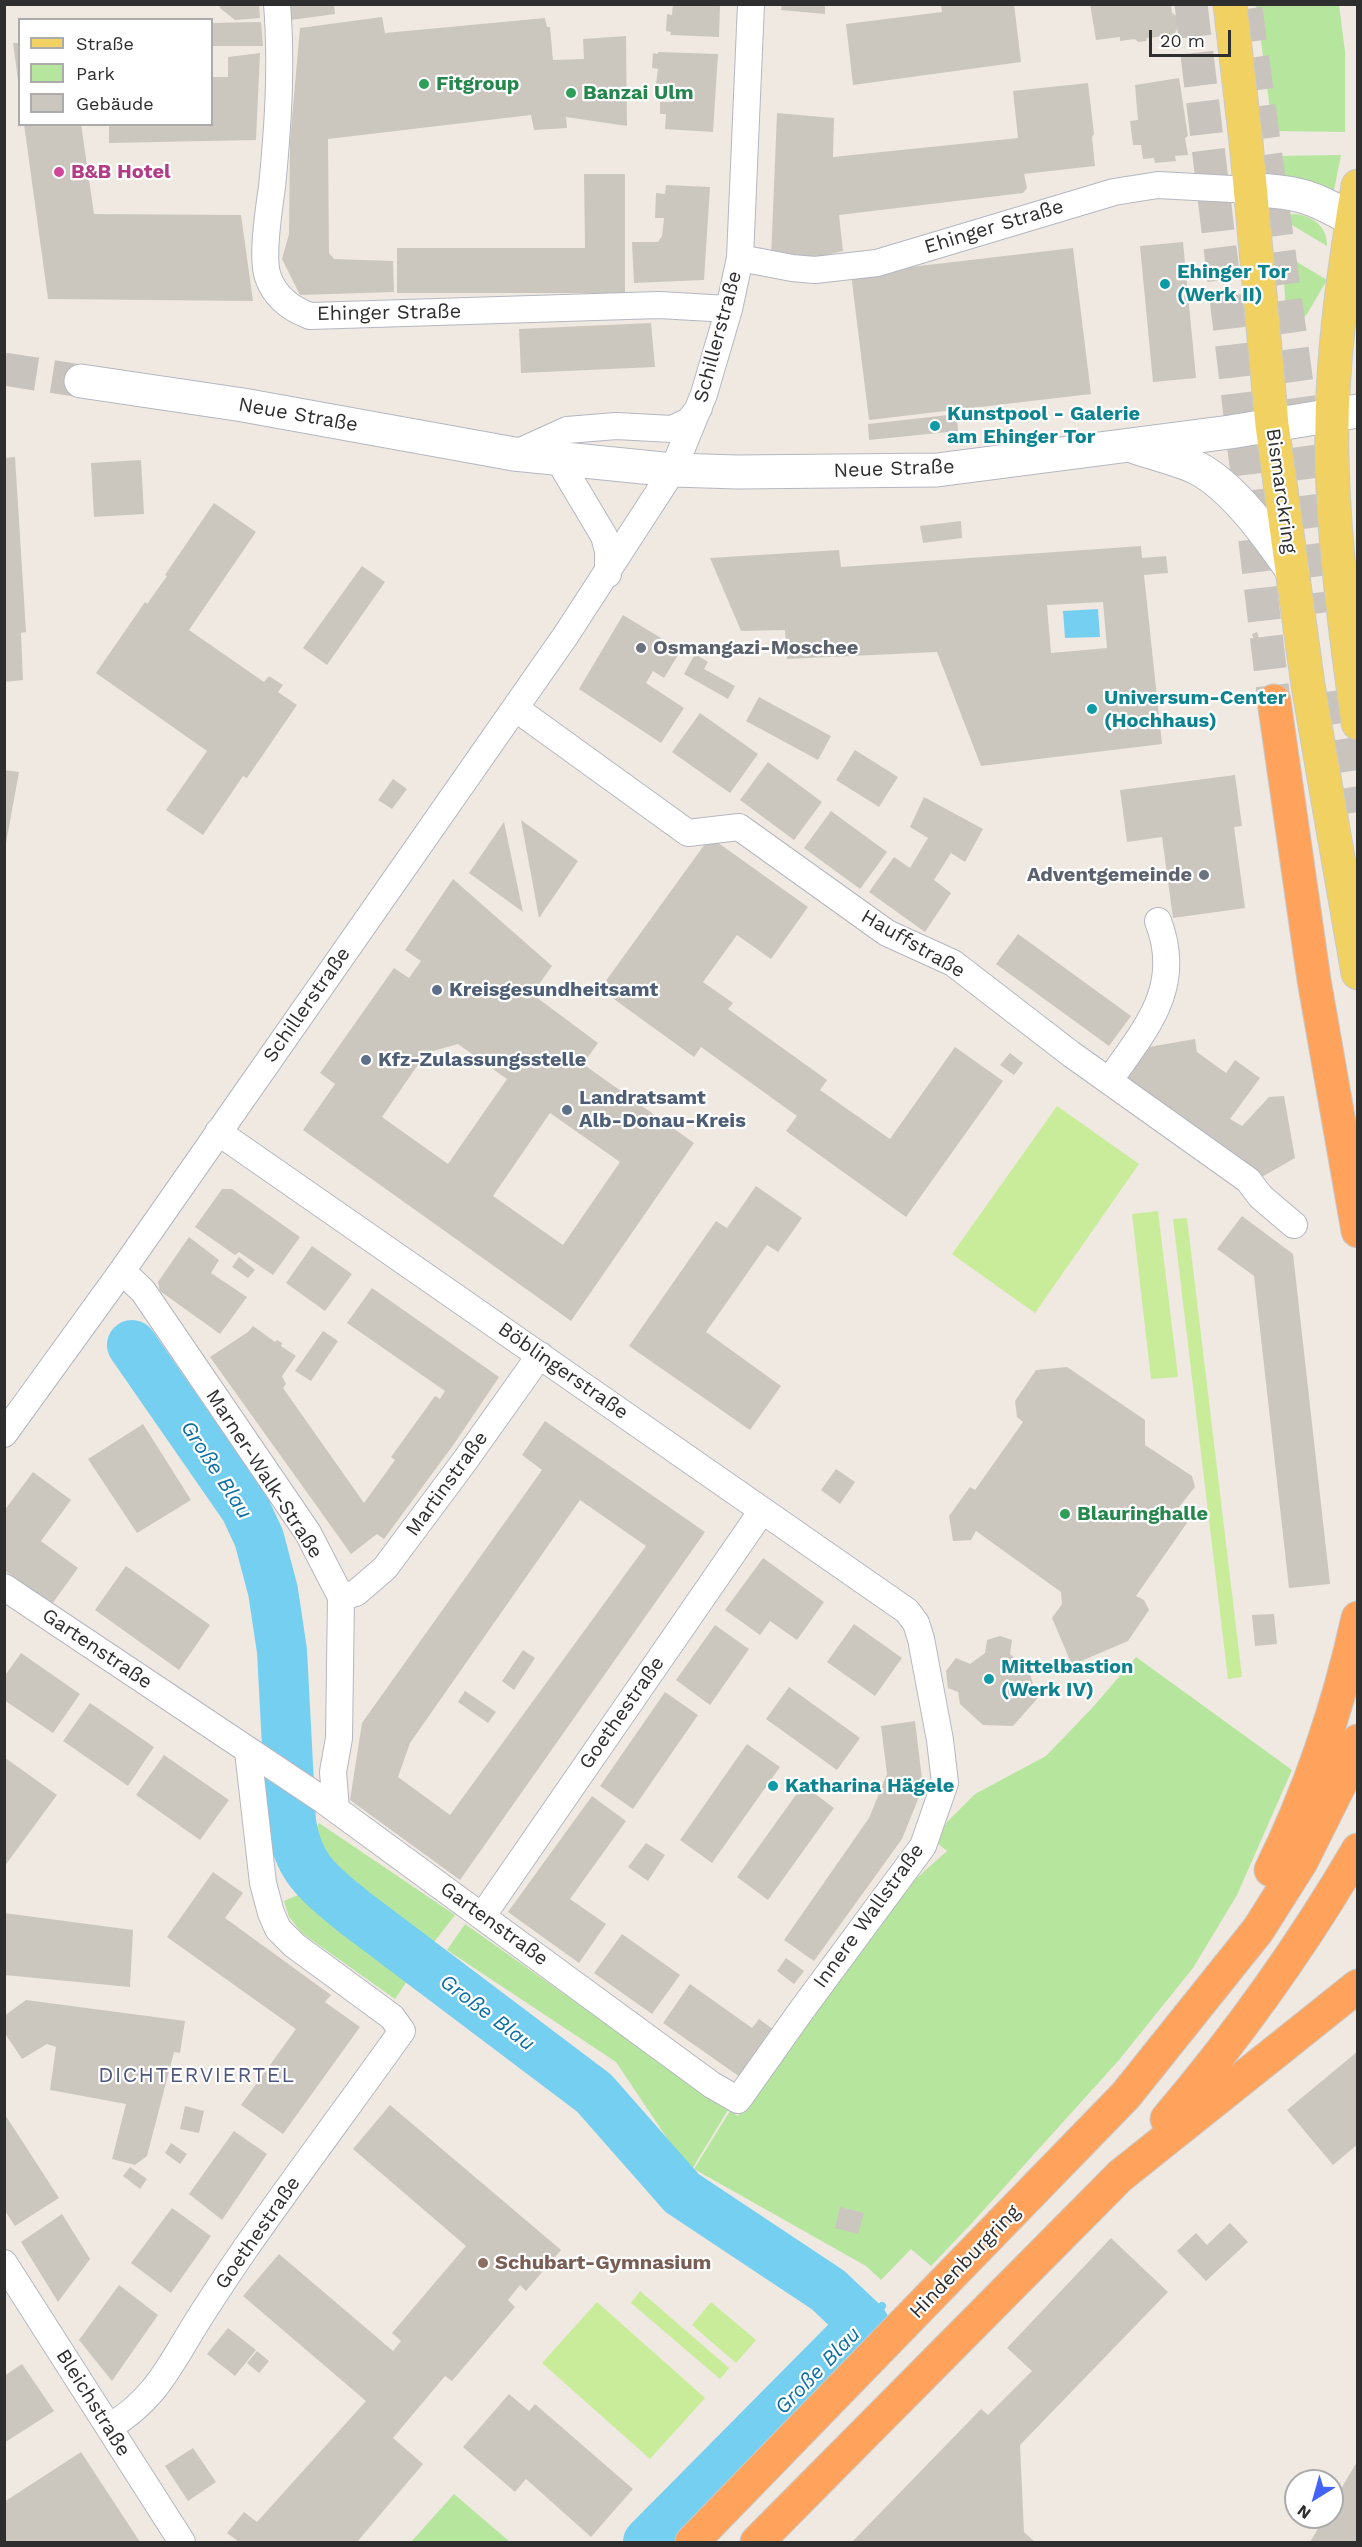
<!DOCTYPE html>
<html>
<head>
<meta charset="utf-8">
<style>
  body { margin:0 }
  #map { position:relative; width:1362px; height:2547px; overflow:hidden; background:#efe9e1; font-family:"Work Sans",sans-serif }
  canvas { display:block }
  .frame { position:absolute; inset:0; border:6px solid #2e2e2e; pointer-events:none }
  .legend { position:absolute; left:18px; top:18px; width:195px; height:108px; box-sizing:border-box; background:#fff; border:2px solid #ababab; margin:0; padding:8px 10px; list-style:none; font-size:18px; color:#2e2e2e }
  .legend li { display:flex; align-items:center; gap:12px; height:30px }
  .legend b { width:30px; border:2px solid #ababab }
  .north { position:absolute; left:1284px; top:2469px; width:60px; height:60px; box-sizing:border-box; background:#fff; border:2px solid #ababab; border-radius:50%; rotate:217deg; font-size:16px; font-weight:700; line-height:24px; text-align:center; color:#2e2e2e }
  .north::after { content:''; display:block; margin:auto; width:21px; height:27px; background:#4264fb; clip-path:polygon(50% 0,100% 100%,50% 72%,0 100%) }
  .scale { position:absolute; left:1149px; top:30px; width:82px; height:27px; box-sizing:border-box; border:3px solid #2e2e2e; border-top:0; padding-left:8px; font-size:18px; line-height:21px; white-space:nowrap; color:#2e2e2e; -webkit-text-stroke:4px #fff; paint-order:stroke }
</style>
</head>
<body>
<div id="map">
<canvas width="1362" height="2547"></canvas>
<div class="frame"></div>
<ul class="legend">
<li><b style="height:8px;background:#f2d163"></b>Straße</li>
<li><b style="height:16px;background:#b6e59e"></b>Park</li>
<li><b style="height:16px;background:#cbc7bf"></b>Gebäude</li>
</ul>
<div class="north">N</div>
<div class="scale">20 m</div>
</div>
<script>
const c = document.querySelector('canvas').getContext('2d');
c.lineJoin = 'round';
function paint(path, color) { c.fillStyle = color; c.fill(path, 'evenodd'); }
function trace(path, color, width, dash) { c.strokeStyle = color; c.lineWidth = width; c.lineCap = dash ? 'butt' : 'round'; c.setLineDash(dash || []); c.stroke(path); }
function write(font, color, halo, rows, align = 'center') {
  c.font = font + ' "Work Sans",sans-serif'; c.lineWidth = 4.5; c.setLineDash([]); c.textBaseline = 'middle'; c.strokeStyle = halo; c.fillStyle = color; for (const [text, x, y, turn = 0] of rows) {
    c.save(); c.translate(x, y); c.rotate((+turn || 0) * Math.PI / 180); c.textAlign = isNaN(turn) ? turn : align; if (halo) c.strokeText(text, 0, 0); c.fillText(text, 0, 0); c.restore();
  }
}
paint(new Path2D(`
  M1256,5H1339L1345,51V132L1273,131Z
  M1341,155L1333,195L1278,182L1276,156Z
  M1292,214C1310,214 1328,226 1327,246L1282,219Z
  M1282,253L1327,280L1307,314L1293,328L1287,324Z
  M1136,1657L1292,1770L1237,1895L1193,1968L1119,2060L971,2224L931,2266L911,2249L881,2280L866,2266L694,2169L730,2111L738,2116L901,1892L947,1851L936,1842L947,1822L975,1794L1046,1756L1094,1706Z
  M319,1823L455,1915L434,1942C389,1912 341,1885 311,1839Z
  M298,1895L410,1977L395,1999L302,1933L289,1917L284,1901Z
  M465,1924L728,2110L692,2169L677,2153L616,2062L447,1950Z
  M454,2494L510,2542H411Z`), '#b6e59e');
paint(new Path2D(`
  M1057,1106L1139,1164L1035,1313L952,1254Z
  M1158,1211L1178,1377L1151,1379L1132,1214Z
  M1187,1218L1242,1677L1228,1679L1173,1219Z
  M640,2291L729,2368L720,2379L631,2303Z
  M597,2302L705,2398L650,2459L542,2363Z
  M711,2302L756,2340L736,2363L692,2325Z`), '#c9ec9a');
paint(new Path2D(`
  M1098,609L1100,637L1065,638L1063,611Z`), '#75cff0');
trace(new Path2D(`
  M864,2324L882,2306`), '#75cff0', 8);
trace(new Path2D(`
  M132,1345L245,1508L259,1538L273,1591L282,1651L291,1822C298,1869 319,1883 354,1912L594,2093L682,2193L828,2290L864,2324L648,2542`), '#75cff0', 50);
paint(new Path2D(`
  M219,4H259L260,18L235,20L220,8Z
  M289,4H334L335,14L291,20Z
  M673,4H720L719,37L670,35L671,32L666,31L667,14L672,15Z
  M782,4H825V14L781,10Z
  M941,4H1014L1021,62L853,85L846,24L942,12Z
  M1090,4H1171L1172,13L1177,16L1178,27L1174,35L1147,38L1146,41L1138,42L1135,39L1120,41V37L1096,40Z
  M382,17L385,33L545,18L547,27H550L553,60L584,59L583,39L626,36L627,126L566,117L567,128L534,130L531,115L328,139L329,253L334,259L393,261L394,292L300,295L282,259L289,234L290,141L300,28Z
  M261,22L263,46H212V23Z
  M13,43H20V80H18Z
  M658,52L718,54L713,132L665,129L666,114H660V102H673V84H656L658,69L652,68L653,53L658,54Z
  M260,53L256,140L109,143V124H212V77H228V57Z
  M1179,78L1188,136L1185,138L1188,155L1175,156L1176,161L1155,163L1154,158L1143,159L1141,145H1133L1130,121L1138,120L1135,85Z
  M1088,83L1094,134L1092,137L1095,166L1024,174L1027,188L1023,193L839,215L843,251L780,266L771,259L777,113L834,118L833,157L1018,138L1013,91Z
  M24,124H81L94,214L241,215L253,301L48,299Z
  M584,174H625V293H397V248H585Z
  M666,185L710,187L704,280L634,283L632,242H658L662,236L664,218H655L656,193L665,194Z
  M1183,242L1196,378L1153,382L1140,246Z
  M1073,248L1091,394L869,420L851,274Z
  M651,323L655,367L521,373L519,329Z
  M957,414L958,431L869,440L868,424Z
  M15,457L26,632L21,633L23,680L4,682V458Z
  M141,460L144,514L94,517L91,463Z
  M214,503L256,532L189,630L264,682L269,676L283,685L278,692L297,705L247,778L243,776L203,835L166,810L207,751L96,673L145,602L147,604L167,576L165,575Z
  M961,521L962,538L923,543L920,526Z
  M1141,546L1142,558L1166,556L1168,573L1144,575L1162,744L981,766L937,652L787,659L785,630L741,631L710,558L839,550L841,567ZM1103,602L1107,648L1051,653L1047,605Z
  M362,566L385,582L327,665L303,648Z
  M623,615L681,650L664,678L653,671L646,683L684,708L661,743L579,689Z
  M1257,632L1263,651L1258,653L1252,634Z
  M695,654L708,662L704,669L735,686L728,699L684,674Z
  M759,697L831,736L818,760L746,721Z
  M700,713L758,754L730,793L672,752Z
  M855,750L898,777L879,807L836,780Z
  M768,762L822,802L794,840L740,800Z
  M4,770L19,772L6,843H4Z
  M1235,775L1242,826L1234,827L1245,908L1173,918L1162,837L1127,842L1120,790Z
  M393,779L407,789L392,809L378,800Z
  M924,797L983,829L965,862L951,853L934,880L951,893L925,932L869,892L894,857L910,868L920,851L928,838L910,827Z
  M831,811L887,852L860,889L804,848Z
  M521,820L578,861L539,918Z
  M504,822L523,912L469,873Z
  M710,837L808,907L771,959L737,935L703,982L733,1003L728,1009L827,1080L820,1090L890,1139L955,1047L1003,1081L906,1217L786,1131L797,1116L701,1047L694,1057L600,989Z
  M453,879L552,966L532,994L598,1043L583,1064L694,1143L571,1321L303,1130L335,1084L320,1073L394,968L409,978L421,961L405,950ZM458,1044L507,1079L448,1164L382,1117L426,1053ZM550,1113L620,1162L563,1245L493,1196Z
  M1018,934L1131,1016L1109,1046L996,964Z
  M1195,1039L1197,1052L1226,1073L1235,1060L1260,1078L1230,1119L1242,1126L1269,1097L1284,1096L1295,1158L1260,1178L1125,1081L1149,1047Z
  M1010,1053L1023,1063L1014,1075L1000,1065Z
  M756,1186L802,1218L778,1252L767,1245L706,1332L781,1386L750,1430L629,1346L716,1221L727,1228Z
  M222,1189H232L300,1237L273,1275L239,1252L235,1255L195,1227Z
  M1242,1216L1293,1254L1330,1584L1289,1588L1254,1276L1217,1249Z
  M189,1237L219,1260L211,1273L247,1297L220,1334L160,1291L158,1282Z
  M312,1246L352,1274L325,1311L286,1283Z
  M239,1257L255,1270L248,1278L232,1267Z
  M372,1288L499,1377L454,1444L384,1539L377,1534L351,1554L210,1357L248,1332L253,1326L275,1342L277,1340L282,1343L281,1346L296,1356L282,1376L286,1384L283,1388L364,1503L395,1460L391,1457L435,1396L440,1399L445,1391L347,1323Z
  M323,1331L338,1341L311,1381L295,1371Z
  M1067,1367L1145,1420V1445L1192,1476L1195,1487L1175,1512L1189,1520L1136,1596L1144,1600L1149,1610L1128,1641L1072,1665L1052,1618L1062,1604L1061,1592L976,1531L971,1540L953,1541L949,1516L970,1487L975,1490L1023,1422L1017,1417L1015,1401L1036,1370Z
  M545,1421L705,1532L460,1880L350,1800L362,1723L542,1470L522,1455ZM580,1500L646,1546L450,1815L398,1777L410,1743Z
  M143,1424L191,1500L137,1533L88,1459Z
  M836,1469L855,1482L840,1504L821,1490Z
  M33,1472L71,1500L41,1541L78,1568L52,1604L4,1570V1511Z
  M763,1558L824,1602L797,1640L770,1621L760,1635L725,1610Z
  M126,1566L210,1625L179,1670L95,1610Z
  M1274,1614L1277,1644L1255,1646L1252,1615Z
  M854,1624L902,1658L875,1696L827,1662Z
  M715,1625L749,1649L710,1705L676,1680Z
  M1000,1636L1012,1640L1010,1654L1029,1670L1037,1699L1013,1726L983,1725L960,1704L958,1692L948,1688L946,1671L956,1658L970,1664L985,1653L987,1640Z
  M523,1650L535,1658L514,1690L502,1681Z
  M21,1653L80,1694L53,1733L4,1700V1677Z
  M789,1687L860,1738L837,1770L766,1719Z
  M465,1691L496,1712L488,1723L458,1702Z
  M665,1692L698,1715L633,1809L600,1786Z
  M90,1703L154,1747L128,1786L63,1741Z
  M915,1721L923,1787L902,1839L814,1961L784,1940L869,1818L887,1774L881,1726Z
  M747,1744L780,1767L712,1863L680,1840Z
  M164,1755L229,1800L200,1840L136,1795Z
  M4,1757L57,1795L4,1867Z
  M803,1785L834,1808L768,1900L737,1877Z
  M592,1796L626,1821L570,1899L606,1924L579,1963L508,1912Z
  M646,1843L665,1855L648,1881L628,1867Z
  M213,1872L243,1893L225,1918L331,1995L325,2002L360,2027L283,2134L241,2105L296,2029L167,1937Z
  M4,1913L133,1930L130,1987L4,1975Z
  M622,1934L680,1975L652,2014L594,1973Z
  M786,1958L804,1971L794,1984L777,1971Z
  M690,1984L752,2028L759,2019L774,2030L740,2077L663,2023Z
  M26,2000L185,2021L180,2053L174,2052L147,2156L135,2165L112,2159L126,2104L50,2090L56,2047L47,2044L22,2059L4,2032V2016Z
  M1358,2051V2144L1333,2165L1287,2110Z
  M390,2105L561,2250L526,2291L520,2285L508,2300L515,2307L452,2381L445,2376L393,2438L423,2464L357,2542H239L227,2533L244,2512L257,2522L366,2401L243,2296L279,2254L393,2351L401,2341L392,2333L466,2246L353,2149Z
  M185,2106L204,2111L199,2133L180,2129Z
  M4,2113L59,2198L15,2226L4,2209Z
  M234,2131L267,2154L222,2220L189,2194Z
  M171,2143L187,2154L180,2164L165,2153Z
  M130,2167L147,2179L140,2189L123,2176Z
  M840,2207L864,2213L858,2234L835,2228Z
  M172,2208L211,2236L171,2293L131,2263Z
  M62,2214L90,2259L58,2302L21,2242Z
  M1230,2223L1248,2242L1206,2281L1177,2251L1196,2233L1207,2245Z
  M1111,2238L1168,2292L1020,2445L1024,2532L1035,2542H852L981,2409L988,2415L1032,2371L1007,2348Z
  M119,2285L158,2315L112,2381L79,2340Z
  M228,2328L256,2350L235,2376L207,2354Z
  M257,2351L269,2361L259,2373L247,2363Z
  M22,2364L54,2411L4,2443V2376Z
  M509,2394L529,2411L535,2404L633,2489L591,2537L526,2479L515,2492L463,2447Z
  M193,2448L216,2482L188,2501L165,2466Z
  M81,2452L140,2542H4V2502Z
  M1358,2460V2542H1310L1325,2517H1332V2504Z`), '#cbc7bf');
trace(new Path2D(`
  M4,369L81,381`), '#c8c4bd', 33, [33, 16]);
trace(new Path2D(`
  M1191,4L1274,701
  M1246,9L1328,612
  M1339,690L1358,812`), '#c8c4bd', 33, [33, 16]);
const street = new Path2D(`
  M277,4C282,65 278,126 272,187C269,208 261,258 268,277C275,297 291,309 310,316L659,305L729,309
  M740,258L792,268L815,270L877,263L1114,192L1158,185L1250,190
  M514,454L567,430L616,426L672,429L689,421L699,408
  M558,459L604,536L608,551V574
  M515,708L688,833L739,827L887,933L953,963L1071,1054L1248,1180L1261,1197L1294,1225
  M1109,1081C1145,1029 1184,988 1158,921
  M122,1271L143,1291L308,1533L341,1597L339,1738L333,1772L336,1809
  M4,1434L122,1271L566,635L673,470L704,394L729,309L740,258L751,4
  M4,1587L323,1800L712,2085L738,2100L801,2011L923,1846L945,1783L940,1740L921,1639L916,1623L907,1611L218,1132
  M341,1597L356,1593L385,1568L464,1462L540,1355
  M483,1915L762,1511
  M4,2263L182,2542
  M109,2427C154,2401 169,2367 195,2325C211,2299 228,2274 245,2249C296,2176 350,2104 402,2031L392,2017L294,1945L278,1929L271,1913L263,1883L248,1751`);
const secondary = new Path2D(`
  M1250,190C1299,191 1316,198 1358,223
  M81,381L243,405L514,454L673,470L738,472L937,470L1230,432L1358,411
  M1135,447C1155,454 1178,459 1197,468C1234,487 1269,537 1292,570`);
const primary = new Path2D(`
  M1230,4L1246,142L1272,425L1308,685L1358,973
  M1358,186C1343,276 1330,367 1332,459C1334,547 1346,635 1358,723`);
const highway = new Path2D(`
  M1274,701L1314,980L1358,1231
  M1271,1870C1310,1791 1339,1704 1358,1618
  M1167,2119C1239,2034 1302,1946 1358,1850
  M692,2542L1126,2095L1258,1930L1301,1862L1340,1784L1358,1741
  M757,2542L1120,2176L1358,1986`);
trace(street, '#b4b7c1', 28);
trace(secondary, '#b4b7c1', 35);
trace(primary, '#c9c9c9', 35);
trace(highway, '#c9c9c9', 35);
trace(street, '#fff', 26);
trace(secondary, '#fff', 33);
trace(primary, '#f2d163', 33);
trace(highway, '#ffa35c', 33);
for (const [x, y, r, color] of [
  [424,84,6,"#2e9e5b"],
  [571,93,6,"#2e9e5b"],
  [59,172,6,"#d1479c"],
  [1165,284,6,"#0f9aa8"],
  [935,426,6,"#0f9aa8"],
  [641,648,6,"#6b7280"],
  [1092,709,6,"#0f9aa8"],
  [1204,875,6,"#6b7280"],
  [437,990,6,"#5c6f8a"],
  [366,1060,6,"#5c6f8a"],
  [567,1110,6,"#5c6f8a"],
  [1065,1514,6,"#2e9e5b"],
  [989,1679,6,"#0f9aa8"],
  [773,1786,6,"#0f9aa8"],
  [483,2263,6,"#8d6e63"]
]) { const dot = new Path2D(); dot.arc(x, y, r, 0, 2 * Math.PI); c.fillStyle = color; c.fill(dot); trace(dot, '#fff', 2); }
write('bold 20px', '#27864d', '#fff', [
  ["Fitgroup",436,84],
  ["Banzai Ulm",583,93],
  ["Blauringhalle",1077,1514]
], 'left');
write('bold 20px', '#b23c85', '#fff', [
  ["B&B Hotel",71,172]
], 'left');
write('20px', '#2e2e2e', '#fff', [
  ["Ehinger Straße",994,227,-17],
  ["Ehinger Straße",389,313,-1],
  ["Schillerstraße",718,337,-75],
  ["Neue Straße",298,415,10],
  ["Neue Straße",894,469,-2],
  ["Bismarckring",1281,491,82],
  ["Hauffstraße",913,944,30],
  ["Schillerstraße",307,1005,-55],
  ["Böblingerstraße",563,1371,35],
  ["Marner-Walk-Straße",264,1474,57],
  ["Martinstraße",447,1484,-54],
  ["Gartenstraße",97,1649,34],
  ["Goethestraße",622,1713,-55],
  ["Innere Wallstraße",869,1916,-54],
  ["Gartenstraße",494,1924,36],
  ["Goethestraße",258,2233,-55],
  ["Hindenburgring",965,2262,-46],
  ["Bleichstraße",93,2403,58]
]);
write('bold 20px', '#0d838f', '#fff', [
  ["Ehinger Tor",1177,272],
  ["(Werk II)",1177,295],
  ["Kunstpool - Galerie",947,414],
  ["am Ehinger Tor",947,437],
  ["Universum-Center",1104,698],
  ["(Hochhaus)",1104,721],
  ["Mittelbastion",1001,1667],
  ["(Werk IV)",1001,1690],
  ["Katharina Hägele",785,1786]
], 'left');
write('bold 20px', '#5b616d', '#fff', [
  ["Osmangazi-Moschee",653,648],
  ["Adventgemeinde",1192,875,"right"]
], 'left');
write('bold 20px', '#4e5e75', '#fff', [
  ["Kreisgesundheitsamt",449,990],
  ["Kfz-Zulassungsstelle",378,1060],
  ["Landratsamt",579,1098],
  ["Alb-Donau-Kreis",579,1121]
], 'left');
write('bold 20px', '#785e54', '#fff', [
  ["Schubart-Gymnasium",495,2263]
], 'left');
write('italic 21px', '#0d6fa3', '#fff', [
  ["Große Blau",216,1470,57],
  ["Große Blau",487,2013,37],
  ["Große Blau",818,2371,-46]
]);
c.letterSpacing = '1.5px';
write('21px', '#4d5680', '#fff', [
  ["DICHTERVIERTEL",197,2076]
]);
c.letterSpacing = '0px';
</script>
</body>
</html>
